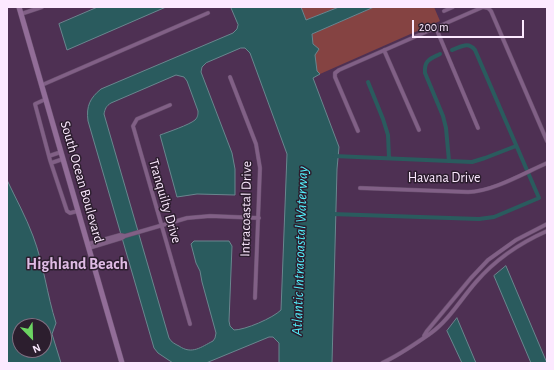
<!DOCTYPE html>
<html>
<head>
<meta charset="utf-8">
<style>
  body { margin:0 }
  #map { position:relative; width:554px; height:370px; overflow:hidden; background:#4e3053; font-family:"Alegreya Sans",sans-serif }
  canvas { display:block }
  .frame { position:absolute; inset:0; border:8px solid #fce9ff; pointer-events:none }
  .north { position:absolute; left:12px; top:318px; width:40px; height:40px; box-sizing:border-box; background:#2c1e2e; border:1px solid #7f6f82; border-radius:50%; rotate:157deg; font-size:11px; font-weight:700; line-height:16px; text-align:center; color:#fce9ff }
  .north::after { content:''; display:block; margin:auto; width:14px; height:18px; background:#6cd362; clip-path:polygon(50% 0,100% 100%,50% 72%,0 100%) }
  .scale { position:absolute; left:412px; top:20px; width:112px; height:18px; box-sizing:border-box; border:2px solid #fce9ff; border-top:0; padding-left:5px; font-size:12px; line-height:14px; white-space:nowrap; color:#fce9ff; -webkit-text-stroke:3px #2c1e2e; paint-order:stroke }
</style>
</head>
<body>
<div id="map">
<canvas width="554" height="370"></canvas>
<div class="frame"></div>
<div class="north">N</div>
<div class="scale">200 m</div>
</div>
<script>
const c = document.querySelector('canvas').getContext('2d');
c.lineJoin = 'round';
function paint(path, color) { c.fillStyle = color; c.fill(path, 'evenodd'); }
function trace(path, color, width, dash) { c.strokeStyle = color; c.lineWidth = width; c.lineCap = dash ? 'butt' : 'round'; c.setLineDash(dash || []); c.stroke(path); }
function write(font, color, halo, rows, align = 'center') {
  c.font = font + ' "Alegreya Sans",sans-serif'; c.lineWidth = 3; c.setLineDash([]); c.textBaseline = 'middle'; c.strokeStyle = halo; c.fillStyle = color; for (const [text, x, y, turn = 0] of rows) {
    c.save(); c.translate(x, y); c.rotate((+turn || 0) * Math.PI / 180); c.textAlign = isNaN(turn) ? turn : align; if (halo) c.strokeText(text, 0, 0); c.fillText(text, 0, 0); c.restore();
  }
}
paint(new Path2D(`
  M301,7H339L306,20Z
  M374,7H434L440,21L320,74L317,71L312,34Z`), '#854342');
const water = new Path2D(`
  M98,7H166L67,50L59,24Z
  M231,7H301L306,20L339,7H374L312,34L313,44L319,49L315,55L317,71L320,74L313,78L339,147L337,169L332,363H279V343L273,337H269L206,363H173L158,353L154,348L88,121C86,106 90,98 101,89L233,33L237,29L238,25ZM241,48H245L250,53L287,154L281,310C273,318 245,330 234,330L230,326L229,321L232,246L229,241H194L191,244L196,263L200,271L202,282L216,333L215,338L213,341C201,347 192,355 179,346C175,344 171,342 169,338L104,114C105,109 106,106 111,103L176,75L184,77L187,81L198,111C198,114 198,117 195,120C189,125 168,132 160,135L177,197L197,194L235,195V169L232,153L201,72L202,67L206,63Z
  M7,180C16,199 26,217 33,236C44,265 47,295 56,323L52,334L61,363H7ZM20,326H44V350H20Z
  M506,266L547,363H531L494,276Z
  M457,318L476,363H462L447,331Z`);
paint(water, '#2a5b5e');
trace(water, '#69868e', 1);
trace(new Path2D(`
  M440,54C430,59 424,60 425,73L443,116L446,128L449,161
  M368,82L383,119L388,135L389,158
  M334,156L472,162L485,158L516,146
  M332,214L479,219L494,217L539,198L475,50C468,41 461,47 452,50`), '#2a5b5e', 4);
const minor = new Path2D(`
  M444,11L453,7
  M21,14L42,7
  M436,28L478,128
  M384,50L419,130
  M230,77L256,144L260,168L255,298
  M42,85L208,13
  M46,99L35,104L50,160L67,211L70,213L78,211
  M170,105L137,119L133,126L190,324
  M358,131L335,77V73L339,70L483,7L488,8L491,11L547,141
  M49,156L61,152
  M51,163L63,159
  M360,188L468,192C492,192 524,173 547,163
  M88,244L120,235L125,236L187,218L210,216L259,218
  M89,248L122,238L125,236
  M424,336L427,331L471,278L488,260L516,240L547,224
  M382,363C400,355 415,344 431,333C449,320 461,299 476,282C495,260 520,243 547,231`);
const secondary = new Path2D(`
  M19,7L122,363`);
trace(minor, '#674e6c', 4.5);
trace(secondary, '#674e6c', 6);
trace(minor, '#816086', 3.5);
trace(secondary, '#926d98', 5);
write('14px', '#fce9ff', '#2c1e2e', [
  ["Havana Drive",444,178],
  ["South Ocean Boulevard",82,182,74],
  ["Tranquilty Drive",165,201,74],
  ["Intracoastal Drive",246,209,-89]
]);
write('italic 15px', '#53f2fd', '#2c1e2e', [
  ["Atlantic Intracoastal Waterway",300,251,-88]
]);
write('bold 16px', '#dfbbe4', '#2c1e2e', [
  ["Highland Beach",77,264]
]);
</script>
</body>
</html>
